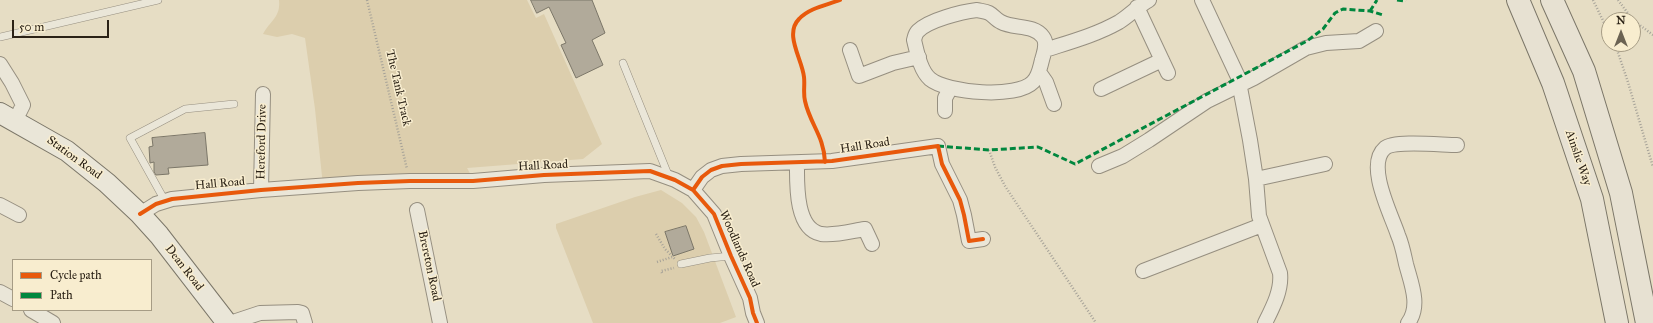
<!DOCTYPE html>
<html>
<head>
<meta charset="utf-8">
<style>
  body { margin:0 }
  #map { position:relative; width:1653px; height:323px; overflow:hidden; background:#e6ddc4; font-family:"IM FELL Great Primer",serif }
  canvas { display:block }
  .legend { position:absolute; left:12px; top:259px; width:140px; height:52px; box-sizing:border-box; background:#f8edcf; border:1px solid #a69c85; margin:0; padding:5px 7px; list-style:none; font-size:12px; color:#2b2216 }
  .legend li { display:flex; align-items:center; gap:8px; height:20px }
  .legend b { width:20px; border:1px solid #a69c85 }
  .north { position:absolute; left:1601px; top:12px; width:40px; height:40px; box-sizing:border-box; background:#f8edcf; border:1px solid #a69c85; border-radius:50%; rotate:0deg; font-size:11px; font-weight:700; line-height:16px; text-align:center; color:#2b2216 }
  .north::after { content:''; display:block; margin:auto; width:14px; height:18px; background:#6c6353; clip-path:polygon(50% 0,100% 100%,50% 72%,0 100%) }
  .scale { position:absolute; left:12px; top:20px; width:97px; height:18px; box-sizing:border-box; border:2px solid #2b2216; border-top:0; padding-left:5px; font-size:12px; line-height:14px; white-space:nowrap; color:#2b2216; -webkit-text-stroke:3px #f8edcf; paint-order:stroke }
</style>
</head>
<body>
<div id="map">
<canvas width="1653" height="323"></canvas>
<ul class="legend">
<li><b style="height:5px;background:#e8590c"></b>Cycle path</li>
<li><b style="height:5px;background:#00873e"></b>Path</li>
</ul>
<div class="north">N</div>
<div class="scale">50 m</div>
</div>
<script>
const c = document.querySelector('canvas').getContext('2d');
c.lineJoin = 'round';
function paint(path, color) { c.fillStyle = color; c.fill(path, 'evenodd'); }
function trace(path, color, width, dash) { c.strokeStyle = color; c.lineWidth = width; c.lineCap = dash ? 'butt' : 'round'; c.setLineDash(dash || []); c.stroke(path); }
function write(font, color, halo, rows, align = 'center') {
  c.font = font + ' "IM FELL Great Primer",serif'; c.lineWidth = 3; c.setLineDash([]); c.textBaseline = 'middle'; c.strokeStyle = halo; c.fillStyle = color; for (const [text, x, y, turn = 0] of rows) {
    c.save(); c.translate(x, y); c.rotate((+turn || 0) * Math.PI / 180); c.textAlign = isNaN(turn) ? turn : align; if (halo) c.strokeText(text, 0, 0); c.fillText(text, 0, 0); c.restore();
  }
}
paint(new Path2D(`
  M279,0H527L536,18L544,14L602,144L583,159L467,168L472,177L323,186L315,109L305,38L292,34L277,37L263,34C270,21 281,17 279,0Z
  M661,190L682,203L696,217L704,232L736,317L720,323H593L556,228V224L635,197Z`), '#dccead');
const building = new Path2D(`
  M531,0H592L605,33L592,40L603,65L576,78L561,45L566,43L549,7L537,13Z
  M205,133L208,165L168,168L169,174L156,175L154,172V162L150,163L149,147L153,146L152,138Z
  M686,226L694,249L673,256L665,232Z`);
paint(building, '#b1aa9a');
trace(building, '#7b7668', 1);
const service = new Path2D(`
  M0,37L158,0
  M623,63L669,177
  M165,201L130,138L185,109L234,104
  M681,264L710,258L731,256`);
const minor = new Path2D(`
  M1202,0L1238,77L1250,140L1256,179L1259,216L1280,273C1282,290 1273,307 1265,323
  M1137,7L1168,73
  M977,10C981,11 985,11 989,13C993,15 996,20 1001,22C1013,29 1034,24 1043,37C1048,44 1044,52 1042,60C1040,67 1039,76 1033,82C1017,99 947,93 930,79C920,70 917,52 914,40C915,37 915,34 918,31C929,20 961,12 977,10Z
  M850,50L859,76L893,63L919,57
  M1045,50C1070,42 1096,35 1119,22C1129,16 1138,6 1149,0
  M0,64L12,83L23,105L15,121
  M1039,72L1046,82L1054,104
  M1101,89L1162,60
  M945,111V98L950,89
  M797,163C797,183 795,229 821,234C835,236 852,231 865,229L872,244
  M1099,166L1123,156L1149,140L1207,101L1254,78L1306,48L1326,43L1359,41L1376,31
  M1256,179L1325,164
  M261,190L263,94
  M693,190L702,177L711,170L722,166L741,164L832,161L938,146L942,164L960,200L964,215L969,241L983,239
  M0,205L19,215
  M417,210L440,323
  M140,214L156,204L172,199L261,190L358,183L410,181H473L544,175L650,171L675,180L693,190L714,214L731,256L750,298L753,313L757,323
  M1143,271L1262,225
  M0,292L13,299
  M31,310L53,323
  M230,323L260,313L298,312L302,313L305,323
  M1408,323C1421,306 1411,283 1406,264C1404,255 1402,244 1398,235C1392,216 1365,165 1385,148C1395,140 1442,145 1457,145`);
const secondary = new Path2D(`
  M0,113L67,151L107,183L140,214L159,235L227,323`);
const trunk = new Path2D(`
  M1518,0L1553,83L1592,199L1617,323
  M1552,0L1584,71L1621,193L1647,323`);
trace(service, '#968f80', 8);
trace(minor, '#968f80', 16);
trace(secondary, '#7b7668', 22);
trace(trunk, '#7b7668', 24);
trace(new Path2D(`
  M367,0L407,169
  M1593,0L1609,33
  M1618,0L1633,20
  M1633,20L1653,35
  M1615,44L1627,79L1653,167
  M989,150L995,167L1005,186L1096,323
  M656,234L665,249L675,259
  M657,262L672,257
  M662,273L661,271L674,268`), '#a6a298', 2.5, [1, 2]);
trace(service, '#eae6d8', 7);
trace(minor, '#eae6d8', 14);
trace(secondary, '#eae6d8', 20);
trace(trunk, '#e7e1d2', 22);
trace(new Path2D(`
  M1397,0L1406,1
  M1370,11L1377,0
  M938,146L989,150L1038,147L1075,164L1307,41L1323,29L1335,13L1343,9L1370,11L1383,15`), '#00873e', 3, [6, 3]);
trace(new Path2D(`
  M825,162C824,136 810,124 805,101C803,93 805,85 804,77C802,59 784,34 799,19C809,8 827,5 840,0
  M693,190L702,177L711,170L722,166L741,164L832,161L938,146L942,164L960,200L964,215L969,241L983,239
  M140,214L156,204L172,199L261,190L358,183L410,181H473L544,175L650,171L675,180L693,190L714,214L731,256L750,298L753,313L757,323`), '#e8590c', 4);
write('12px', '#2b2216', '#f8edcf', [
  ["The Tank Track",398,88,77],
  ["Hereford Drive",262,142,-89],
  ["Hall Road",865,146,-9],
  ["Station Road",74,158,36],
  ["Ainslie Way",1578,158,71],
  ["Hall Road",543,166,-3],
  ["Hall Road",220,184,-5],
  ["Woodlands Road",739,249,66],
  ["Brereton Road",429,266,78],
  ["Dean Road",184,268,52]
]);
</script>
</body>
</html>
